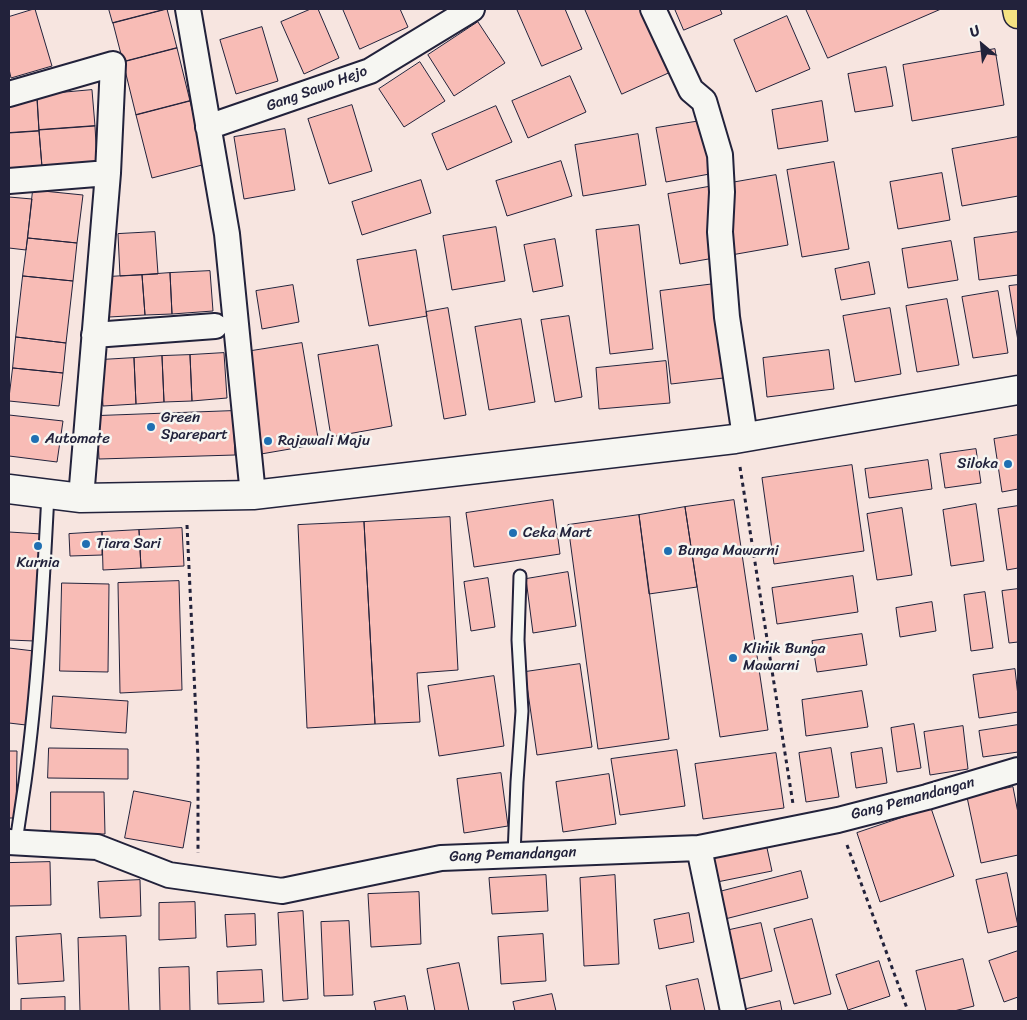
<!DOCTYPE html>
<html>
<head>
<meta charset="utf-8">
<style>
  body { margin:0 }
  #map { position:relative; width:1027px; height:1020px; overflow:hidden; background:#f7e5e0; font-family:Sriracha,sans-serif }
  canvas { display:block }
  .frame { position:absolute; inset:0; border:10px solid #22223b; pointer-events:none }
  .north { position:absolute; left:957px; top:20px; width:50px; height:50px; -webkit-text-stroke:4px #f6f6f2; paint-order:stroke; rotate:332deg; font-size:14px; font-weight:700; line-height:20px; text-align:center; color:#22223b }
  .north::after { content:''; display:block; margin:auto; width:18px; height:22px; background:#22223b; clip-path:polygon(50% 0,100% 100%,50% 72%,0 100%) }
</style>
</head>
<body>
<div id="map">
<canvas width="1027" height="1020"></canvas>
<div class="frame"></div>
<div class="north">U</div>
</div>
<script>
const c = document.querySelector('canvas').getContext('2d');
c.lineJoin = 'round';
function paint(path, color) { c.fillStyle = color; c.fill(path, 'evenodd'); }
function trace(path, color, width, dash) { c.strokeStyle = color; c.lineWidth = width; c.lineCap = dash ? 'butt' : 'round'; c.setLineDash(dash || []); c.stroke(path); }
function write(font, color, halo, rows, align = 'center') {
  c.font = font + ' Sriracha,sans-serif'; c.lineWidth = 5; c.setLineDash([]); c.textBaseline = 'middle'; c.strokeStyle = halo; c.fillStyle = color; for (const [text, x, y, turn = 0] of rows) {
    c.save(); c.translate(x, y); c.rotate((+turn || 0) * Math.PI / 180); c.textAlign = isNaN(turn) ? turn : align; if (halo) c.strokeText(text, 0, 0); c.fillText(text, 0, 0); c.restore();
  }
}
const building = new Path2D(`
  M35,9L52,66L11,78L9,69V17Z
  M109,9H167L113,23Z
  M167,9L177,48L123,62L113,23Z
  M311,9H318L339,58L304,74L281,22Z
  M343,9H400L408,27L360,49Z
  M517,9H565L582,49L542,66Z
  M585,9H648L675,70L622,94Z
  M675,9H720L722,14L684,30Z
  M806,9H941L828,58Z
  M787,16L810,69L756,92L734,40Z
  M478,22L505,63L454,96L428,55Z
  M262,27L278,81L236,94L220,40Z
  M177,48L190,101L136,115L123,62Z
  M995,49L1004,105L912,121L903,65Z
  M420,62L445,101L404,127L379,89Z
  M886,67L893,106L855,112L848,74Z
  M570,76L586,112L528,138L512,101Z
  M92,90L95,126L39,130L37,95Z
  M37,100L39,131L9,133V102Z
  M190,101L206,164L152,178L136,115Z
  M822,101L828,141L778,149L772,110Z
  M352,105L372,171L329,184L308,119Z
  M496,106L512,142L447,170L432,134Z
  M707,120L715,173L666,182L656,128Z
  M95,126L97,162L42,167L39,130Z
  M285,129L295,190L244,199L234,137Z
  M39,131L42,167L9,169V133Z
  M638,134L646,185L583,196L575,145Z
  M1018,137V196L962,206L952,149Z
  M561,161L572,196L507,216L496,181Z
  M834,162L849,249L802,257L787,170Z
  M942,173L950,220L898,229L890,182Z
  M776,175L788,245L680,264L668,194Z
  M421,180L431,213L362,235L352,202Z
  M33,190L83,195L77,243L28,238Z
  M9,197L32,199L26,250L9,248Z
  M639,225L653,349L610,354L596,230Z
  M496,227L505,281L452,290L443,236Z
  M155,232L158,274L120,276L118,234Z
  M1018,232V275L979,280L974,238Z
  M28,238L77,243L73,281L23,276Z
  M555,239L563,286L533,292L524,245Z
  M951,241L958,280L908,288L902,249Z
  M416,250L427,316L369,326L357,260Z
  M869,262L875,294L841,300L835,269Z
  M210,271L213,311L172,314L170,273Z
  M170,273L172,314L145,315L142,275Z
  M142,275L145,315L109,317L107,277Z
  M23,276L73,281L66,343L16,337Z
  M722,283L732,377L671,384L660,291Z
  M293,285L299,322L262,329L256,291Z
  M1018,285V341L1009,286Z
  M998,291L1008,353L973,358L962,297Z
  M947,299L959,365L917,372L906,306Z
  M448,308L466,415L444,419L426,312Z
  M890,308L901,374L855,382L843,316Z
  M569,316L582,397L555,402L541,320Z
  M521,319L535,402L489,410L475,327Z
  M16,337L66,343L63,373L13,368Z
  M302,343L319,444L261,454L245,352Z
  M378,345L392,426L331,437L318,355Z
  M829,350L834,389L767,397L763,358Z
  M224,353L227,398L192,401L190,355Z
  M190,355L192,401L164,402L162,356Z
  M162,356L164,402L136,404L134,358Z
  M134,358L136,404L103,406L100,360Z
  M666,361L670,403L599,409L596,368Z
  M13,368L63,373L59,406L9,401Z
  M233,411L235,455L99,459L97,416Z
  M9,415L63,421L57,462L9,456Z
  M1018,435V489L1002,492L994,439Z
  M976,449L981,483L945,488L940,454Z
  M928,460L932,489L869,498L865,469Z
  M852,465L864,551L774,564L762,478Z
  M553,500L560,554L474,567L466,513Z
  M734,500L768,730L720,737L685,507Z
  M976,504L984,561L951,566L943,510Z
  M1018,506V568L1007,570L998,509Z
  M685,507L697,587L649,594L639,515Z
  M902,508L912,575L877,580L867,514Z
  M639,515L669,739L598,749L568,525Z
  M450,517L458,670L417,673L420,722L375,724L364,522Z
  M364,522L375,724L307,728L298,525Z
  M182,528L184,566L141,568L139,530Z
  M139,530L141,568L103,570L102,532Z
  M9,532L42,534L34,641L9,640Z
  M102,532V555L70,556L69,534Z
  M568,572L576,626L533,633L526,579Z
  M853,576L858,612L777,624L772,588Z
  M488,578L495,627L471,631L464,582Z
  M179,581L182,690L120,693L118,583Z
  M62,583L109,584L108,672L60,671Z
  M1018,589V642L1009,643L1002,591Z
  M985,592L993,648L971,651L964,595Z
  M932,602L936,631L900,637L896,608Z
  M862,634L867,665L817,672L812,641Z
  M9,648L34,651L26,725L9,723Z
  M580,664L592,747L537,755L525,672Z
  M1015,669L1018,696V712L979,718L973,675Z
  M494,676L504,746L439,756L428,686Z
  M862,691L868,727L806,736L802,700Z
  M53,696L128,701L126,733L51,728Z
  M914,724L921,768L897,772L891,728Z
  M1018,725V752L983,757L979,731Z
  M963,726L968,769L930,775L924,732Z
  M49,748L128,749V779L48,778Z
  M831,748L839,797L806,802L799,753Z
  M882,748L887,783L856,788L851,753Z
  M677,750L685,806L620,815L611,759Z
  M9,751H17L16,818H9Z
  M776,753L784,808L703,819L695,764Z
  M501,773L508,826L464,833L457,779Z
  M609,774L616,824L563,832L556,782Z
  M1013,787L1018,813V855L981,863L967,797Z
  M134,791L191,802L183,848L125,838Z
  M51,792H104L105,834H51Z
  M931,808L954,876L880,902L857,833Z
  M767,848L772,871L717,882L713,858Z
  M50,862L51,905L9,906V863Z
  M801,871L808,898L725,919L719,892Z
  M1007,873L1018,926L988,933L976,880Z
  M546,875L548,911L492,914L489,878Z
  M615,875L619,964L584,966L580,878Z
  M140,880L141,916L100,918L98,882Z
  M419,892L421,944L371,947L368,894Z
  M195,902L196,938L159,940V903Z
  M303,911L308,999L283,1001L278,913Z
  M689,913L694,942L659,949L654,920Z
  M255,914L256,945L227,947L225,915Z
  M812,919L831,994L794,1004L774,929Z
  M349,921L353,995L324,996L321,922Z
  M761,923L772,971L736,980L725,931Z
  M61,934L64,981L18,984L16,937Z
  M543,934L546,981L501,984L498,937Z
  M126,936L129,1011H80L78,938Z
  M1018,951V997L1004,1002L989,961Z
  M963,959L974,1006L954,1011H926L916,971Z
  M879,961L890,996L848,1010L836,975Z
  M459,963L469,1011H435L427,969Z
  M189,967L190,1011H160L159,968Z
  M262,970L264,1002L218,1004L217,972Z
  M698,979L705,1011H671L666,986Z
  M552,994L556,1011H515L513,1002Z
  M405,996L408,1011H376L374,1002Z
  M65,997V1011H21V999Z
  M780,1001L782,1011H743L742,1010Z`);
paint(building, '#f8bcb6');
trace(building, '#22223b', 1);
const lane = new Path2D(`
  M16,842C19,822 22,802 25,782C38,687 43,590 48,494
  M514,855L517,782L522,711L518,640L520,576`);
const street = new Path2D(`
  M188,9L227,234L253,495
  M653,9L691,90L704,101L720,155L722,192L720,232L727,317L745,437
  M9,94L113,64L108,173L81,498
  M208,127L370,71L472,9
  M9,181L108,173
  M94,335L215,326
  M9,842L97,847L169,875L282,891L441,858L699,848L838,820L927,797L1018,770
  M699,848L733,1011`);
const secondary = new Path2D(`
  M9,489L81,498L253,495L735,439L1018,390`);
const highway = new Path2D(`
  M1017,9L1018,14`);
trace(lane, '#22223b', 15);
trace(street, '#22223b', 28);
trace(secondary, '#22223b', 31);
trace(highway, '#22223b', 31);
trace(new Path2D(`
  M740,467L793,804
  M187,525L198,759V853
  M847,845L908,1011`), '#22223b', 3, [4, 4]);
trace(lane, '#f6f6f2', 11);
trace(street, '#f6f6f2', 24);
trace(secondary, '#f6f6f2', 28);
trace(highway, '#f5e382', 28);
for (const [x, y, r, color] of [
  [151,427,5,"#1f6fb2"],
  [35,439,5,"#1f6fb2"],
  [268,441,5,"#1f6fb2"],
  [1008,464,5,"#1f6fb2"],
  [513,533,5,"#1f6fb2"],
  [86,544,5,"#1f6fb2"],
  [38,546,5,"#1f6fb2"],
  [668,551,5,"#1f6fb2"],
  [733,658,5,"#1f6fb2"]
]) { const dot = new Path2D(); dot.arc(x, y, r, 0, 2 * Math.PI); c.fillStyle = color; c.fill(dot); trace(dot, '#f6f6f2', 2); }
write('15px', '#22223b', '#f6f6f2', [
  ["Gang Sawo Hejo",317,89,-20],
  ["Gang Pemandangan",913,799,-15],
  ["Gang Pemandangan",513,855,-2]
]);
write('15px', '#22223b', '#f6f6f2', [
  ["Green",161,418],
  ["Sparepart",161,435],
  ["Automate",45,439],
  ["Rajawali Maju",278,441],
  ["Siloka",998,464,"right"],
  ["Ceka Mart",523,533],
  ["Tiara Sari",96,544],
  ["Bunga Mawarni",678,551],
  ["Kurnia",38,563,"center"],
  ["Klinik Bunga",743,649],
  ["Mawarni",743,666]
], 'left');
</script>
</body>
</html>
